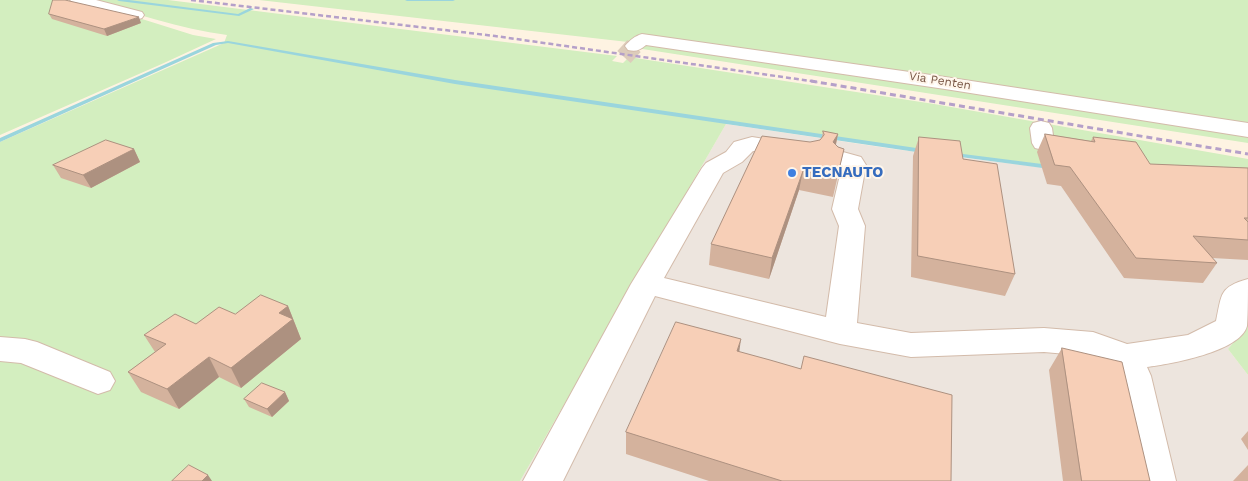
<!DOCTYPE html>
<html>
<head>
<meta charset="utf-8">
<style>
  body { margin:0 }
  canvas { display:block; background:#fef3e2 }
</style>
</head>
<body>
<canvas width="1248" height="481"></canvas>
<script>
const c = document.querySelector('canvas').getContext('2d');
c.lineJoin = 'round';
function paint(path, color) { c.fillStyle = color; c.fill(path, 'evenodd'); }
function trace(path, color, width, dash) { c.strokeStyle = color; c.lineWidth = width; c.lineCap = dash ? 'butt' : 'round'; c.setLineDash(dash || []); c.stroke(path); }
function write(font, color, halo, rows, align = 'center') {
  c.font = font + ' "Work Sans",sans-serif'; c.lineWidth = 4; c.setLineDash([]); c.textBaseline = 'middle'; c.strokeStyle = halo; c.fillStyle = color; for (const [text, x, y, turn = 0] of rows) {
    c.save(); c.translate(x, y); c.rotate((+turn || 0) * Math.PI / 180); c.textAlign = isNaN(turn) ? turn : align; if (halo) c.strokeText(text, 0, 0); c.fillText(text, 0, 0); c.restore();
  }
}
paint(new Path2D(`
  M726,124L893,149L1120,177L1248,183V325L1228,349L1248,375V481H520Z`), '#ede5de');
paint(new Path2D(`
  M0,0H64L142,19L193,35L216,39L164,63L0,135Z
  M86,0H168L617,56L612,61L623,63L629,57L934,104L1248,159V177L1087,170L890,146L729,122L726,124L520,481H0V142L224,43L227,35C180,29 133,12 86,0Z
  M259,0H1248V127L886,71L637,36L628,42Z
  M643,42L1248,133V143L636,48Z
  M1248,325V375L1228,349Z`), '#d3eebf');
paint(new Path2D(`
  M117,0H129L238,14L250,8L254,9L239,16L119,1Z
  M405,0H455L453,1H407Z
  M228,41L455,80L923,149L926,151L923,153L455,84L228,43L216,45L0,142V138L213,43Z
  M955,153L1050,165L1053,167L1050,169L953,156V154Z`), '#9ad5dd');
trace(new Path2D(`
  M624,57L634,46`), '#dcb', 18, [18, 9]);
const minor = new Path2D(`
  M70,0H96L142,12L144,15L142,18L136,20L73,3Z
  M642,34L945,77L1248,123V137L945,89L646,45C640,50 636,52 628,50L625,46C630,40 635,36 642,34Z
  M1041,121L1049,123L1052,128L1054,143L1051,148L1043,150L1035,148L1032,143L1030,128L1033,123Z
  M752,137L802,145L805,150L802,155L794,157L753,151L742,162L723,173L664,278L826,317L839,226L832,209L842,166L835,164L831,159L835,154L843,152L861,157L866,165L858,209L865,226L857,323L911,333L1044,328L1093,332L1127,344L1188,335L1216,321C1222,294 1219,287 1248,279C1248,293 1248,312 1247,326C1240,352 1170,364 1147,367L1151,376L1176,481H1136L1117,376L1112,365L1089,356L1044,352L911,357L840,344L655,296L563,481H523L631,284L702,168L706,163L726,152L734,142Z
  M0,337L25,339L37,342L110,372L115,381L110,390L98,394L21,363L0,361Z`);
trace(minor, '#d3bbaa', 2);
paint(minor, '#fff');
trace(new Path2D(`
  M191,0L495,36L818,82`), '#b5a0c9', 2.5, [5, 3]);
trace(new Path2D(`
  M811,81L1248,154`), '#b5a0c9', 3, [6, 4]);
paint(new Path2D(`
  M49,14L141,23L107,36L52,19Z
  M823,131L838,134L836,145L838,147L844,149L833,197L799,190L769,279L709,265L711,244L820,140L822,137Z
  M1045,134L1091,141L1093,137L1150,164L1248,168V260L1212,258L1217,263L1203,283L1124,278L1061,186L1047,184L1037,152Z
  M919,137L963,159L1015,274L1005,296L911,277L913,156Z
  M134,149L140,162L91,188L61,178L53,165Z
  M288,306L301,339L241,388L219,377L179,409L141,392L128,372L155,352L144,335L196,324Z
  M1062,348L1150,481H1063L1049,370Z
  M739,352L951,481H709L626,454V432Z
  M285,392L289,401L272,417L249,407L244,399Z
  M1248,431V450L1241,439Z
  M1248,465V481H1233Z`), '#d4b29d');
paint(new Path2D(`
  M139,17L141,23L107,36L104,29Z
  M838,134L834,152L833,142Z
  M134,149L140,162L91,188L83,175Z
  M803,171L799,190L769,279L772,258Z
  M288,306L301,339L241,388L231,368L279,313Z
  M741,339L738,361L737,351Z
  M209,357L219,377L179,409L167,389Z
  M285,392L289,401L272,417L267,409Z
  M208,475L212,481H202Z`), '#ad9180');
const building = new Path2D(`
  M53,0H65L139,17L104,29L49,14Z
  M823,131L838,134L833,142L838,147L844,149L837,178L803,171L772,258L711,244L762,136L810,142L820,140L824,135Z
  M1045,134L1095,142L1093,137L1136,142L1150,164L1248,168V218H1244L1248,222V240L1193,236L1217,263L1136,258L1070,167L1055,165Z
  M919,137L960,141L963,159L997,164L1015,274L918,256Z
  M106,140L134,149L83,175L53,165Z
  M261,295L288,306L279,313L293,319L231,368L209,357L167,389L128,372L166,344L144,335L175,314L196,324L219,307L235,314Z
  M676,322L741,339L737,351L770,360L801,369L804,356L952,395L951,481H782L626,432Z
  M1062,348L1122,362L1150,481H1082Z
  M262,383L285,392L267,409L244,399Z
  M189,465L208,475L202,481H172Z`);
paint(building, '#f7cfb7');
trace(building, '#ad9180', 1);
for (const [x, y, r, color] of [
  [792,173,5,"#3f7fe0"]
]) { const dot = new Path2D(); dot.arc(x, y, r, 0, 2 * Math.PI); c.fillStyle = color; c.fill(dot); trace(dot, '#fff6eb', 2); }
write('12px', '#795746', '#fff6eb', [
  ["Via Penten",940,81,9]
]);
write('bold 15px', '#366cbe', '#fff6eb', [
  ["TECNAUTO",802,173]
], 'left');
</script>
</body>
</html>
